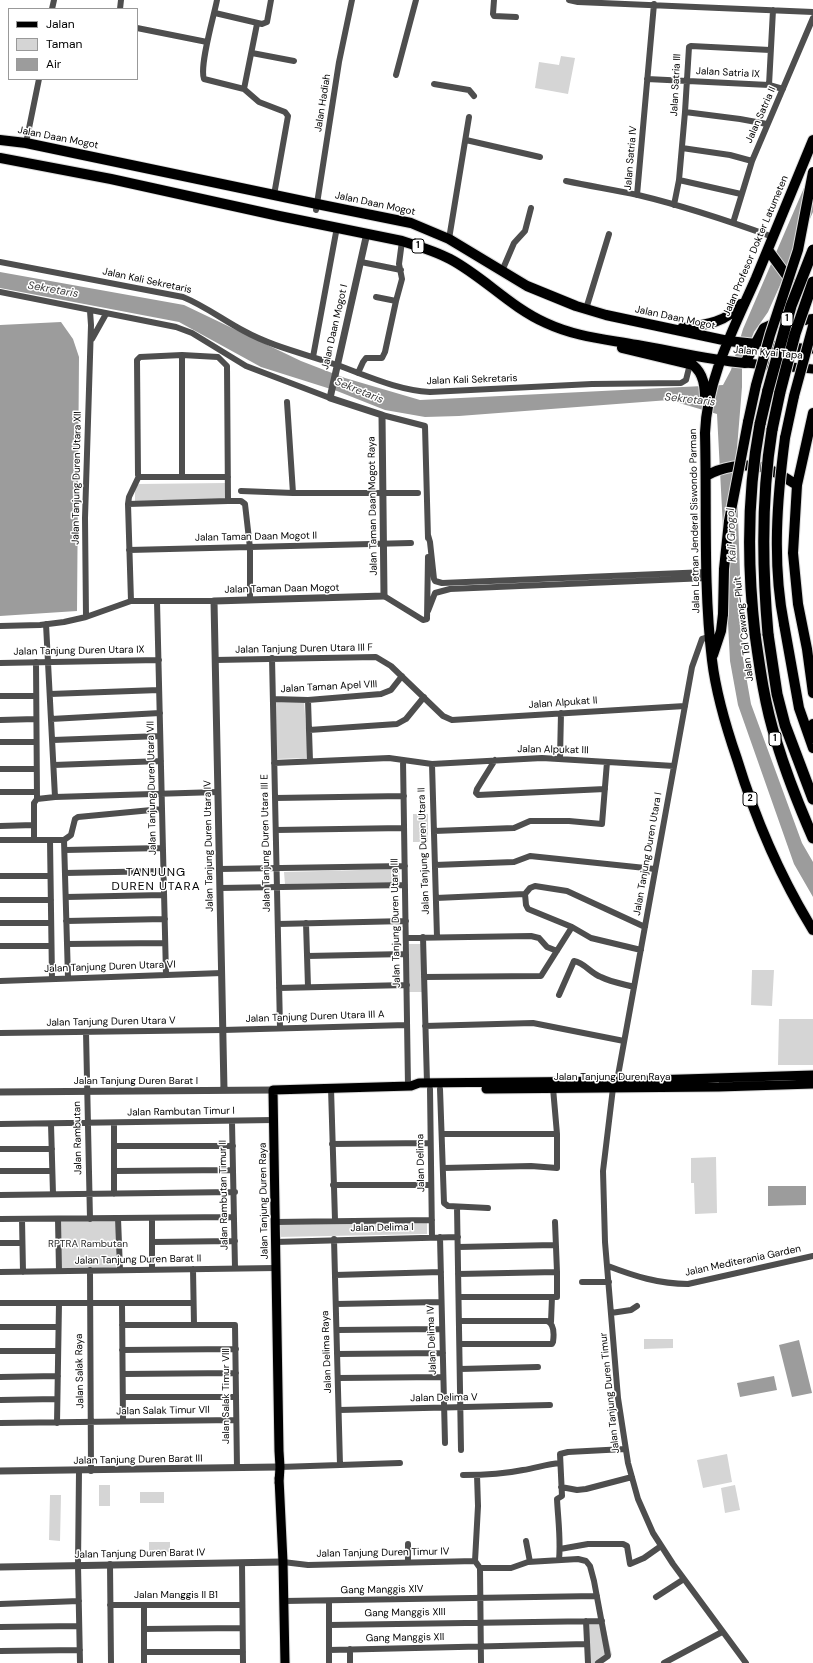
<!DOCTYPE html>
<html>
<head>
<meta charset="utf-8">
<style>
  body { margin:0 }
  #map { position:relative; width:813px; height:1663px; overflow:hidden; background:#fff; font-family:"DM Sans",sans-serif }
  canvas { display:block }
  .legend { position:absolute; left:8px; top:8px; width:130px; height:72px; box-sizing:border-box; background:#fff; border:1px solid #999; margin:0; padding:5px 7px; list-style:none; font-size:12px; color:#000 }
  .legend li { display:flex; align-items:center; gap:8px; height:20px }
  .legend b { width:20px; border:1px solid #999 }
</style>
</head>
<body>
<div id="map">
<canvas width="813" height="1663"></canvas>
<ul class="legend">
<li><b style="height:5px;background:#000"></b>Jalan</li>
<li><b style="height:11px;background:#d5d5d5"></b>Taman</li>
<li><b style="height:11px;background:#9c9c9c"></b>Air</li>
</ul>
</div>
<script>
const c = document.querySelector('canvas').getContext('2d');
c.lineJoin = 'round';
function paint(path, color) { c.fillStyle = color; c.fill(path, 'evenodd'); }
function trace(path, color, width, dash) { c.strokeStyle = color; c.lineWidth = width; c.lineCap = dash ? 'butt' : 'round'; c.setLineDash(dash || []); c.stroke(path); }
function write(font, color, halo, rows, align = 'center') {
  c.font = font + ' "DM Sans",sans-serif'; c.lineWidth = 3; c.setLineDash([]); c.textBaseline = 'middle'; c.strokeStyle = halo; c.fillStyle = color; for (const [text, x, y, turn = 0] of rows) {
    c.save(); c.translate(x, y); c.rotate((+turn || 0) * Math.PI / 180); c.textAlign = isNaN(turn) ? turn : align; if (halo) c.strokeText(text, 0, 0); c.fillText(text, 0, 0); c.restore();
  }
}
paint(new Path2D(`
  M561,56L575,58L568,94L535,88L539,62L559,65Z
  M226,483V503H135V487L139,484Z
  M276,701H304L308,758L276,759Z
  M413,814H428V842H413Z
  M399,869L400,882L285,884L284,872Z
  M409,944H425V992H409Z
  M752,970H774L772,1006L751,1005Z
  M779,1019H813V1065H778Z
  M716,1157L717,1213L695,1214L694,1183H691V1158Z
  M60,1221H116V1268H60Z
  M427,1223V1234L278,1237L277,1225Z
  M644,1339H673V1348L644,1349Z
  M727,1454L732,1482L703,1488L697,1460Z
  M99,1485H110V1506H99Z
  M735,1485L740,1510L725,1513L721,1488Z
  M140,1492H164V1503H140Z
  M50,1495H61L60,1541L49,1540Z
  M149,1542H170V1552H149Z
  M604,1622L612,1655L596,1663H590L588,1623Z`), '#d5d5d5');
paint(new Path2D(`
  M813,167V212L768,312L754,332L742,362V387L736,461L743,659L751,704L802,843L813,862V897L794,864L738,705L730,661L717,414L669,400L459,416L425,417L385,410L337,391L261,367L179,322L0,288V272L184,305L301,361L345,378L420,400L723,385L731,370L743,329Z
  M61,322L73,339L79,357L77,611L0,616V325Z
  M768,1186H806V1205L768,1206Z
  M799,1340L812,1393L792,1397L779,1345Z
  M774,1376L777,1390L740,1397L737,1383Z`), '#9c9c9c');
const primary = new Path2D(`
  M756,344L813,349
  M745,363L813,369
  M486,1089L719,1087L813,1084
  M279,1478L283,1562L285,1663
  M279,1483L280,1467L279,1451L273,1090L411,1086L419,1083L617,1081L813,1075`);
const trunk = new Path2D(`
  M0,140L26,143L322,205L411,223L449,239L527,286L576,306L606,315L728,341L756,344
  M813,140C794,186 775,232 756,278C734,328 707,378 705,433C707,508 703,584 712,660C716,694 726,727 737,759C756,821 779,875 813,930
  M0,158L111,179L279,216L402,241C418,246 435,251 450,259C484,277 510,307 546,323C576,337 605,339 637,345C673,351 708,360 745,363L764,328L773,324L813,319
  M768,250L795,287L813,294
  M682,328C705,325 726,323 741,304
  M622,348L693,365C704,374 705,387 705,400
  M813,413L797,485L793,553L798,604L807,649L813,693
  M748,422L756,385
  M785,438L794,396
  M706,476C721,467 744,463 761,467C773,469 787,479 797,485
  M784,624L799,708L813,748
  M713,655L721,631L723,614
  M811,739L813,724`);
const motorway = new Path2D(`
  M760,424L768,390
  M772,430L780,392
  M755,634C760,670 765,706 776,740C786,773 799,806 813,838
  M768,634L777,694L785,725L813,799`);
trace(primary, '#dbdbdb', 11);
trace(trunk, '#dbdbdb', 12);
trace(motorway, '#dbdbdb', 13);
trace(new Path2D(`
  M217,0C214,16 199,66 204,79L244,89L259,102L285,112L288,116L274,195
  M494,0L493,14L494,16L516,17
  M569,0L578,2L813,12
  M52,9L54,0
  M120,9L121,0
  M215,13L262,24L267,22L271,0
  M137,28L207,42
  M252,53L294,61
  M396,75L416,0
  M647,79L769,85L783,89
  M434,84L469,90L474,96
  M769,85L773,10
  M244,89L257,24
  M685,112L740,119L767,124
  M466,140L540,157
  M26,143L39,79
  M682,148L730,155L752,161
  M679,180L741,194
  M566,181C590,186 614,190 638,195C684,206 729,221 773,237
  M637,195L654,4
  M674,205L679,180L685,112L689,47L691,46L770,50
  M316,210L339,62L352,0
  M733,223L752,161L813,18
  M449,239L469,117
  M0,262L183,297C205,306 223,320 244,331C273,347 306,354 337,365C368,376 397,390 430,392L592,384L681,383L686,380L690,364
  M361,262L401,270
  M502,271L514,243L525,231L531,208
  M0,292L176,327L192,333L246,366L330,398
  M376,297L396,301
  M586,309L609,234
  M92,339L106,314
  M182,355V477
  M313,357L337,227
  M358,373L363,362L366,358H382L385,352L396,301L402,279L399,264L402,241
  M287,402L293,493
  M382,415L425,426L428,538
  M241,491L293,493H418
  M228,501L227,366L218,357L182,355L140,357L137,360L138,475L140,477H228
  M128,504L228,501H241L245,504L250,548V600
  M428,535L430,542L434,579L435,581L442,583L707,572
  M129,550L411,543
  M384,596L423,620L427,619L428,557
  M131,601L128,504L129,497L139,476
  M157,601L166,975
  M428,611L435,593L450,589L707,578
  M86,617L85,518L91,325L90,311
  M46,624L55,797
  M0,626L40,625L64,622L86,617L131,601H214
  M272,658L280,1028
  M215,660L376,657L391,666L443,716L452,720L685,706
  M0,663L159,660
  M50,694L159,690
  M0,696H36
  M273,699L308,700L381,694L391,690L402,676
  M308,700L310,761
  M51,719L160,713
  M0,720L36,719
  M309,730L397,724L406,719L424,697
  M53,740L160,736
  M0,742H36
  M560,758L561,713
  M403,760L408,1086
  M495,760L477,789L476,793L478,795L605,789
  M274,763L389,758L432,764L542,758L674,766
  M432,764L437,937
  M54,765L161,761
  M0,769H36
  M0,792H37
  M275,798L404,796
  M37,799L55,797L218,792
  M0,826L34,825
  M276,830L404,828
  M434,831L514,828L530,821H569L602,824L607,762
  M0,840H64L71,835L75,819L78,817L162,809
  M34,840V803L37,799L36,662
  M50,840L52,979
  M64,840L68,978
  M65,850L163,848
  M435,865L514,862L530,856L655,869
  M219,869L405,866
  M65,873L164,871
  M0,876H50
  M220,888L405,885
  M525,894L526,905L528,909L572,927L591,938L641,950
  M525,894L530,888L535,886L567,891L645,927
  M66,897L164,895
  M436,898L525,894
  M0,900H51
  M66,921L165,919
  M0,923H51
  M306,923L308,987
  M278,924L406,921
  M423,937L427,1083
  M406,938L531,936L539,938L547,947L557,951
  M67,944L165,943
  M0,946H51
  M307,956L406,954
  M424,977L541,976L572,927
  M0,981L222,973
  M279,988L407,985
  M559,995L574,961C585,963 590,973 601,977C611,982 623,984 634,987
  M425,1026L533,1023L624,1041
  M86,1032L90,1219
  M0,1033L223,1030L407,1025
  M617,1081L692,667L702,639L709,637
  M331,1088L335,1220
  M613,1088L603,1171L605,1242L618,1398L628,1463L638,1499L653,1533L673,1564L746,1663
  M430,1089L432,1237
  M440,1089L444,1203L448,1206L488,1208
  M232,1122L235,1268
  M114,1123V1194
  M0,1124L274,1120
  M51,1124L53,1194
  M442,1134H557
  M332,1144L430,1143
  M114,1146H233
  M0,1149H52
  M443,1168L531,1166L557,1168V1134L553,1088
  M0,1171H52
  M114,1171L233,1170
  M333,1185H431
  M0,1195L235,1192
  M457,1207L461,1450
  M118,1218L120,1270
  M0,1219L234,1217
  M22,1219L23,1272
  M58,1219L59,1271
  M275,1222L432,1220
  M440,1237L445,1443
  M334,1239L340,1465
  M152,1242L235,1241
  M275,1242L458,1237
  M0,1243H22
  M458,1247L555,1245
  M608,1266C634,1276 659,1284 688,1284L813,1256
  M193,1269L194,1325
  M90,1270L91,1471
  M152,1270V1218
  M0,1272L276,1268
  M458,1274L557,1272
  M335,1275L441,1272
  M582,1282H609
  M459,1297H557V1272L555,1222
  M0,1303H193
  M122,1303L123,1421
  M336,1304L441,1302
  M611,1313L631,1310L637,1306
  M459,1321H547C555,1324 554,1335 553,1342L552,1344H460
  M551,1322L552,1297
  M122,1325H235L237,1468
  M0,1327H58
  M337,1330L442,1329
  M122,1350L236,1349
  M0,1351H58
  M337,1354L443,1353
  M460,1369L538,1367
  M123,1374L236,1373
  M0,1377L58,1376
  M338,1378L443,1377
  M123,1397H236
  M0,1400L57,1399
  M339,1410L550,1405
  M0,1423L236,1420
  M57,1423L59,1303
  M280,1467L400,1463
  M79,1471L78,1565L80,1663
  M463,1475C483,1475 504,1474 523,1470C536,1468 547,1464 560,1463
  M561,1487L577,1490L586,1489L632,1477
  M526,1541L530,1562
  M560,1549L588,1544H623L627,1546L630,1564L644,1558L661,1546
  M559,1560C561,1540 558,1519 557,1499L562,1496L560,1454L568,1452L625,1449
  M475,1561L478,1506L477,1475
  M283,1562L308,1565L475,1561L480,1568
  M408,1562V1544
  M242,1563L243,1663
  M110,1564L111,1663
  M480,1568H511L528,1562L578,1559L586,1561L590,1566L594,1581L608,1656L598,1663
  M480,1568L481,1663
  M656,1597L684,1579
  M284,1601L597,1596
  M329,1601V1663
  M0,1604L79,1601
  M110,1605H242
  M586,1621L588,1663
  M329,1625L602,1621
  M0,1627L79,1626
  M144,1629L242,1628
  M350,1649V1663
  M329,1650L587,1644
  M0,1651L80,1650
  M144,1652H243
  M144,1663V1605
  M664,1663L722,1632`), '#4e4e4e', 6);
trace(new Path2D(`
  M224,1090L214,601L384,596L382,415L330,398L367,233
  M0,1092L273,1090
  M0,1471L277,1467
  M0,1567L281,1562`), '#4e4e4e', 7);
trace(primary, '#000', 9);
trace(trunk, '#000', 10);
trace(motorway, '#000', 11);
const trunkBridge = new Path2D(`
  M756,385L770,335L798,250L813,172
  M794,396L813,326
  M723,614L724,569L729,521L748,422
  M784,624C772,563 777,499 785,438`);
const motorwayBridge = new Path2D(`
  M768,390L791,306L813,250
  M780,392L795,334L813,282
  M755,634C747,564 747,494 760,424
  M768,634C762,565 761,498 772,430`);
trace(trunkBridge, '#dbdbdb', 12, []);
trace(motorwayBridge, '#dbdbdb', 13, []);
trace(trunkBridge, '#000', 10);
trace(motorwayBridge, '#000', 11);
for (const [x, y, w] of [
  [418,246,12],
  [787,319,12],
  [775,739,12],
  [750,799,14]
]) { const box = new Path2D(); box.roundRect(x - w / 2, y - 7, w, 14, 3); c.fillStyle = '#fff'; c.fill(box); trace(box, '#000', 1); }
write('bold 9px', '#000', null, [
  ["1",418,246],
  ["1",787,319],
  ["1",775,739],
  ["2",750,799]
]);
write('10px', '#000', '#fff', [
  ["Jalan Satria IX",728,73,3],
  ["Jalan Satria III",676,85,-87],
  ["Jalan Hadiah",323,103,-81],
  ["Jalan Satria II",761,115,-66],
  ["Jalan Daan Mogot",58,138,11],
  ["Jalan Satria IV",631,158,-85],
  ["Jalan Daan Mogot",375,204,12],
  ["Jalan Profesor Dokter Latumeten",756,246,-67],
  ["Jalan Kali Sekretaris",147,281,12],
  ["Jalan Daan Mogot",675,318,12],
  ["Jalan Daan Mogot I",335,327,-77],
  ["Jalan Kyai Tapa",768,353,5],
  ["Jalan Kali Sekretaris",472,380,-2],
  ["Jalan Tanjung Duren Utara XII",77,478,-89],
  ["Jalan Taman Daan Mogot Raya",373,506,-91],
  ["Jalan Letnan Jenderal Siswondo Parman",695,521,-91],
  ["Jalan Taman Daan Mogot II",256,537,-1],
  ["Jalan Taman Daan Mogot",282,589,-1],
  ["Jalan Tol Cawang–Pluit",744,629,-97],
  ["Jalan Tanjung Duren Utara III F",304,649,-1],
  ["Jalan Tanjung Duren Utara IX",79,651,-1],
  ["Jalan Taman Apel VIII",329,687,-3],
  ["Jalan Alpukat II",563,703,-4],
  ["Jalan Alpukat III",553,750,1],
  ["Jalan Tanjung Duren Utara VII",152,788,-91],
  ["Jalan Tanjung Duren Utara III E",266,843,-91],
  ["Jalan Tanjung Duren Utara IV",209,846,-91],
  ["Jalan Tanjung Duren Utara II",424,851,-92],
  ["Jalan Tanjung Duren Utara I",648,854,-80],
  ["Jalan Tanjung Duren Utara III",396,923,-91],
  ["Jalan Tanjung Duren Utara VI",110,967,-2],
  ["Jalan Tanjung Duren Utara III A",315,1017,-2],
  ["Jalan Tanjung Duren Utara V",111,1022,-1],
  ["Jalan Tanjung Duren Raya",612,1077],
  ["Jalan Tanjung Duren Barat I",136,1081],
  ["Jalan Rambutan Timur I",181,1112,-1],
  ["Jalan Rambutan",78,1138,-91],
  ["Jalan Delima",421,1163,-91],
  ["Jalan Rambutan Timur II",224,1195,-91],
  ["Jalan Tanjung Duren Raya",264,1201,-91],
  ["Jalan Delima I",382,1228,-1],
  ["Jalan Tanjung Duren Barat II",138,1260,-1],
  ["Jalan Mediterania Garden",743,1261,-12],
  ["Jalan Delima IV",432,1340,-92],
  ["Jalan Delima Raya",327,1352,-92],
  ["Jalan Salak Raya",80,1371,-91],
  ["Jalan Tanjung Duren Timur",610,1393,-96],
  ["Jalan Salak Timur VIII",226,1396,-90],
  ["Jalan Delima V",444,1398,-1],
  ["Jalan Salak Timur VII",163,1411,-1],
  ["Jalan Tanjung Duren Barat III",138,1460,-1],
  ["Jalan Tanjung Duren Timur IV",383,1553,-1],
  ["Jalan Tanjung Duren Barat IV",140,1554,-1],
  ["Gang Manggis XIV",382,1590,-1],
  ["Jalan Manggis II B1",176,1595],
  ["Gang Manggis XIII",405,1613,-1],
  ["Gang Manggis XII",405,1638,-1]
]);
write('10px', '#2c2c2c', '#fff', [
  ["RPTRA Rambutan",88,1244]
]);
write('italic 11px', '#3d3d3d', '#fff', [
  ["Sekretaris",53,290,10],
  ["Sekretaris",359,391,22],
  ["Sekretaris",690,400,6],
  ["Kali Grogol",732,535,-92]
]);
c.letterSpacing = '1px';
write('12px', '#000', '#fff', [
  ["TANJUNG",156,873],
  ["DUREN UTARA",156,887]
]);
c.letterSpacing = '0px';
</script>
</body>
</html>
